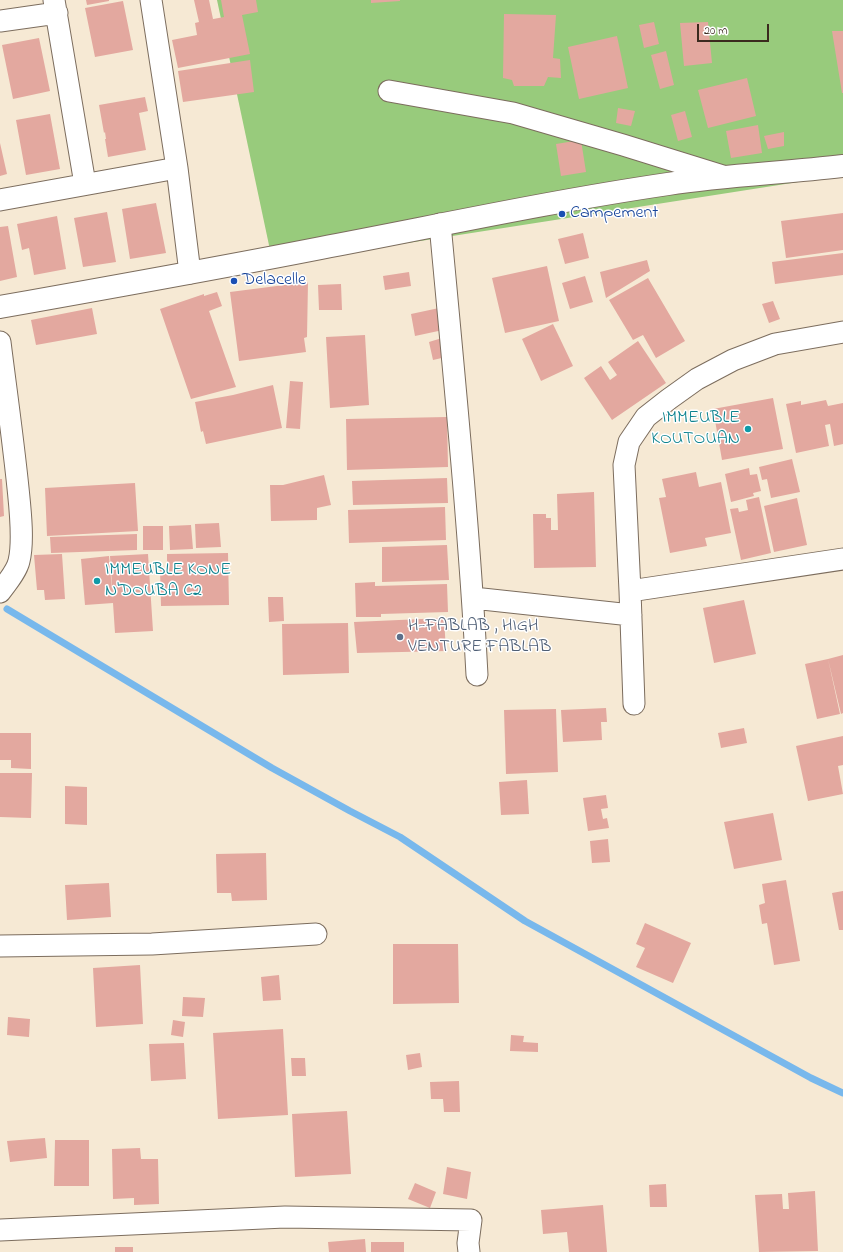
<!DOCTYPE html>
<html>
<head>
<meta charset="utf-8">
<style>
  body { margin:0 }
  #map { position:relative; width:843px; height:1252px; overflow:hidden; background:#f6e9d4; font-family:"Indie Flower",sans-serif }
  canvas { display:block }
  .scale { position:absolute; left:697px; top:24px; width:72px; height:18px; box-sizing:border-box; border:2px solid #3b2a1e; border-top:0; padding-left:5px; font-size:12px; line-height:14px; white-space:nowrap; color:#3b2a1e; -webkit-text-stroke:3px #fff; paint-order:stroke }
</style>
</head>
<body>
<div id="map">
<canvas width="843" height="1252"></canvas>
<div class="scale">20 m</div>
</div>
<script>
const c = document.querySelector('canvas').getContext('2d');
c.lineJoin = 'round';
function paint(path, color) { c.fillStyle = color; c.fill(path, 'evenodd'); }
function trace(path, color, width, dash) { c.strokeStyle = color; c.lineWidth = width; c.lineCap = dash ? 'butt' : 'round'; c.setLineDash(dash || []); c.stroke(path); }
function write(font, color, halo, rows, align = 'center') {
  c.font = font + ' "Indie Flower",sans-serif'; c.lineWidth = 3; c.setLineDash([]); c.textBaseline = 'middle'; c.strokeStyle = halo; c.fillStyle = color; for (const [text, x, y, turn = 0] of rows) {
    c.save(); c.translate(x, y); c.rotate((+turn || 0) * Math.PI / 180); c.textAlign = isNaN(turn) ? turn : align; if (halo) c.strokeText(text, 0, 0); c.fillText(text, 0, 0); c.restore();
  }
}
paint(new Path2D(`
  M217,0H843V175L273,264Z`), '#98cb7c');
trace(new Path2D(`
  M7,609L272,768L350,811L400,837L525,921L811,1078L843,1093`), '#78b8ec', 7);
paint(new Path2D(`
  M86,0H109V1L87,5Z
  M194,0H209L213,19L208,20L224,17L221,0H256L258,12L242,15L250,54L178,68L172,40L197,35L195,23L199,22Z
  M371,0H400V1L371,3Z
  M123,1L133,50L95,57L85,8Z
  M504,14L556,15L553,58L560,59L561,78L548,77L544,86H514L512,80L503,78Z
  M654,22L659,44L644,48L639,25Z
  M708,22L712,63L684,66L680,23Z
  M832,31H843V93H842Z
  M617,36L628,88L579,99L568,47Z
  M39,38L50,91L13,99L2,45Z
  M666,51L674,85L660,89L651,55Z
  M250,60L254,92L183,102L178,71Z
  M747,78L756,116L708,128L698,90Z
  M145,97L148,111L139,113L146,150L108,157L105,139H106L105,132L104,133L99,105Z
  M618,108L635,111L631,126L616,123Z
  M685,111L692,137L678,141L671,115Z
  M50,114L60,169L26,175L16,120Z
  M758,125L762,153L731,158L726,131Z
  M784,132V146L768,149L764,136Z
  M581,140L586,172L561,176L556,144Z
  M0,143L7,174L0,176Z
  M156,203L166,253L130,259L122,209Z
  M107,212L116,262L83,267L74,218Z
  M843,213V250L786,258L781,221Z
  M57,216L66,269L34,275L29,248L22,250L17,224Z
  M8,226L17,277L0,281V227Z
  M583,233L589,258L565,264L558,239Z
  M843,253V275L775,284L772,262Z
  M647,260L650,271L606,298L600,272Z
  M547,266L559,321L505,333L492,278Z
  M409,272L411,286L385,290L383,276Z
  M585,276L593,302L570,309L562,283Z
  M648,278L685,341L656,358L643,335L633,340L609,300Z
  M308,282L307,337L304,338L306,352L239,361L230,292Z
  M341,284L342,310H319L318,285Z
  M217,292L222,306L209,311L236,387L191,399L160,309L204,294V296Z
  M773,301L780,319L769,323L762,304Z
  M92,308L97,334L36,345L31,320Z
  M439,308L443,330L415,336L411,314Z
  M553,324L573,366L541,381L522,339Z
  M365,335L369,405L330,408L326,337Z
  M442,338L446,357L433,360L429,342Z
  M638,341L666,383L612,420L584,378L601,366L610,380L617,375L608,362Z
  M290,381L303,382L300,429L286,428Z
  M273,385L282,428L206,444L203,431L201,432L195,402L233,395Z
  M773,398L783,449L722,460L713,409Z
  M826,400L828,406L843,403V444L834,446L830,424L825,425L829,446L796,453L786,404L801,401V405Z
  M447,417L448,467L347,470L346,419Z
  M792,459L800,492L771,498L767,479L762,480L759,467Z
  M749,468L750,475L757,474L761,491L753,493L754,496L731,502L725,474Z
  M696,472L699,487L721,482L731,533L705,538L707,546L670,553L659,498L666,497L662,479Z
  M324,475L331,505L317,508V520L271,521L270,485H283Z
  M447,478L448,503L353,505L352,481Z
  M0,479H2L4,516L0,517Z
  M135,483L138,531L47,536L45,488Z
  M594,492L596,567L534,568L533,514H546V518H551V530H558L557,494Z
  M759,497L771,553L741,560L730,509L738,508L739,512L748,510L746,500Z
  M797,498L807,545L774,552L764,506Z
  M445,507L446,540L349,543L348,510Z
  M219,523L221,547L196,548L195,524Z
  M191,525L193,549L170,550L169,526Z
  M143,526H163V550H143Z
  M137,534V550L51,553L50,537Z
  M447,545L449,580L382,582V547Z
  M228,553L229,605L161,606L160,570H167V554Z
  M62,554L65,599L45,600L44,590H37L34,555Z
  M148,554L153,631L115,633L113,603L85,605L81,559L109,556L113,600L110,556Z
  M375,582V586L447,584L448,612L381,614V617H356L355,583Z
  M268,597H283L284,621L269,622Z
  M744,600L756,654L714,663L703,608Z
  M444,618L446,651L357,653L354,622Z
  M348,623L349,673L283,675L282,624Z
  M843,655V713L841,714L828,659Z
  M828,659L840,714L817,719L805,664Z
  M606,708L607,722H601L602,740L563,742L561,710Z
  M556,709L558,772L506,774L504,710Z
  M744,728L747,743L721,748L718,733Z
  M0,733H31V769L11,768V760H0Z
  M843,736V765L838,766L843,794L808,801L796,746Z
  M0,773H32L31,818L0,817Z
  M527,780L529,814L501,815L499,782Z
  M65,786L87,787V825L65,824Z
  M606,795L608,808L601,809L603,819L607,818L609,828L588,831L583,798Z
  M773,813L782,860L734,869L724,822Z
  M608,839L610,862L592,863L590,841Z
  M266,853L267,900L232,901L231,893H217L216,854Z
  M786,880L800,961L774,965L767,923L762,924L759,905L765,903L762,884Z
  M109,883L111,917L67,920L65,885Z
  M843,891V930H839L832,893Z
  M645,923L691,943L673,983L636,967L645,948L636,944Z
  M393,944H458L459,1003L393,1004Z
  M140,965L143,1024L96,1027L93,968Z
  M279,975L281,1000L263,1001L261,977Z
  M183,997L205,998L203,1017L182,1016Z
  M8,1017L30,1019L29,1037L7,1035Z
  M173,1020L185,1022L183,1037L171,1035Z
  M283,1029L288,1115L218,1119L213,1033Z
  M511,1035L524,1036L523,1042L538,1043V1052L510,1051Z
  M184,1043L186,1079L151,1081L149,1044Z
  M420,1053L422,1067L408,1070L406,1055Z
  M291,1058H305L306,1076H292Z
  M459,1081L460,1112H444L443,1099H431L430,1082Z
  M347,1111L351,1174L295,1177L292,1114Z
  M45,1138L47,1158L10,1162L7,1141Z
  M55,1140H89V1186H54Z
  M140,1148L141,1159H158L159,1204L134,1205V1198L113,1199L112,1149Z
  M447,1167L471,1172L467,1199L443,1194Z
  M415,1183L436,1192L430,1208L408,1199Z
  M666,1184L667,1207H650L649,1185Z
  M815,1191L818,1251L759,1252L755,1195L782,1194L783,1209H789L788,1193Z
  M603,1205L607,1252H569L567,1232L543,1234L541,1210Z
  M365,1239L366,1252H329L328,1242Z
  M371,1242H404V1252H371Z
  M115,1247H133V1252H115Z`), '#e3a89f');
const street = new Path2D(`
  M54,0L85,184
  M151,0L177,168L190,273
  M0,21L57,13
  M389,91L513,113L623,145L726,177
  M0,200L177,168
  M440,224C454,375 469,525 477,675
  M0,342C6,390 13,439 18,488C20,508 24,541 19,561C17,571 6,584 0,592
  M630,591L843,559
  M473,598L631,615
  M634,704L630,591L624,465L629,442L646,417L669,399L697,379L733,360L775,344L843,332
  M0,946L152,944L316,934
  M0,1230L285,1217L471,1220L468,1243L469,1252`);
const secondary = new Path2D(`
  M0,307C107,288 214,269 321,248C437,226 552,201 668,184C726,175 785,173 843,166`);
trace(street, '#7c6d5e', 23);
trace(secondary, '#7c6d5e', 24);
trace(street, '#fff', 21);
trace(secondary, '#fff', 22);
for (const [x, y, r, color] of [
  [562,214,4,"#1a4fb4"],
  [234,281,4,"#1a4fb4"],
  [748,429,4,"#0f9aa8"],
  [97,581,4,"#0f9aa8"],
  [400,637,4,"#5c6f8a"]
]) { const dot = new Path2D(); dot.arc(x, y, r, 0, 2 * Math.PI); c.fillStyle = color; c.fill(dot); trace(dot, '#fff', 1.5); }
write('18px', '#164399', '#fff', [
  ["Campement",570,214],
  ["Delacelle",242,281]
], 'left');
write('18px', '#0d838f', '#fff', [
  ["IMMEUBLE",740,419],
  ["KOUTOUAN",740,440],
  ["IMMEUBLE KONE",105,571,"left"],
  ["N'DOUBA C2",105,592,"left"]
], 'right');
write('18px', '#4e5e75', '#fff', [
  ["H-FABLAB , HIGH",408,627],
  ["VENTURE FABLAB",408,648]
], 'left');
</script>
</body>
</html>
